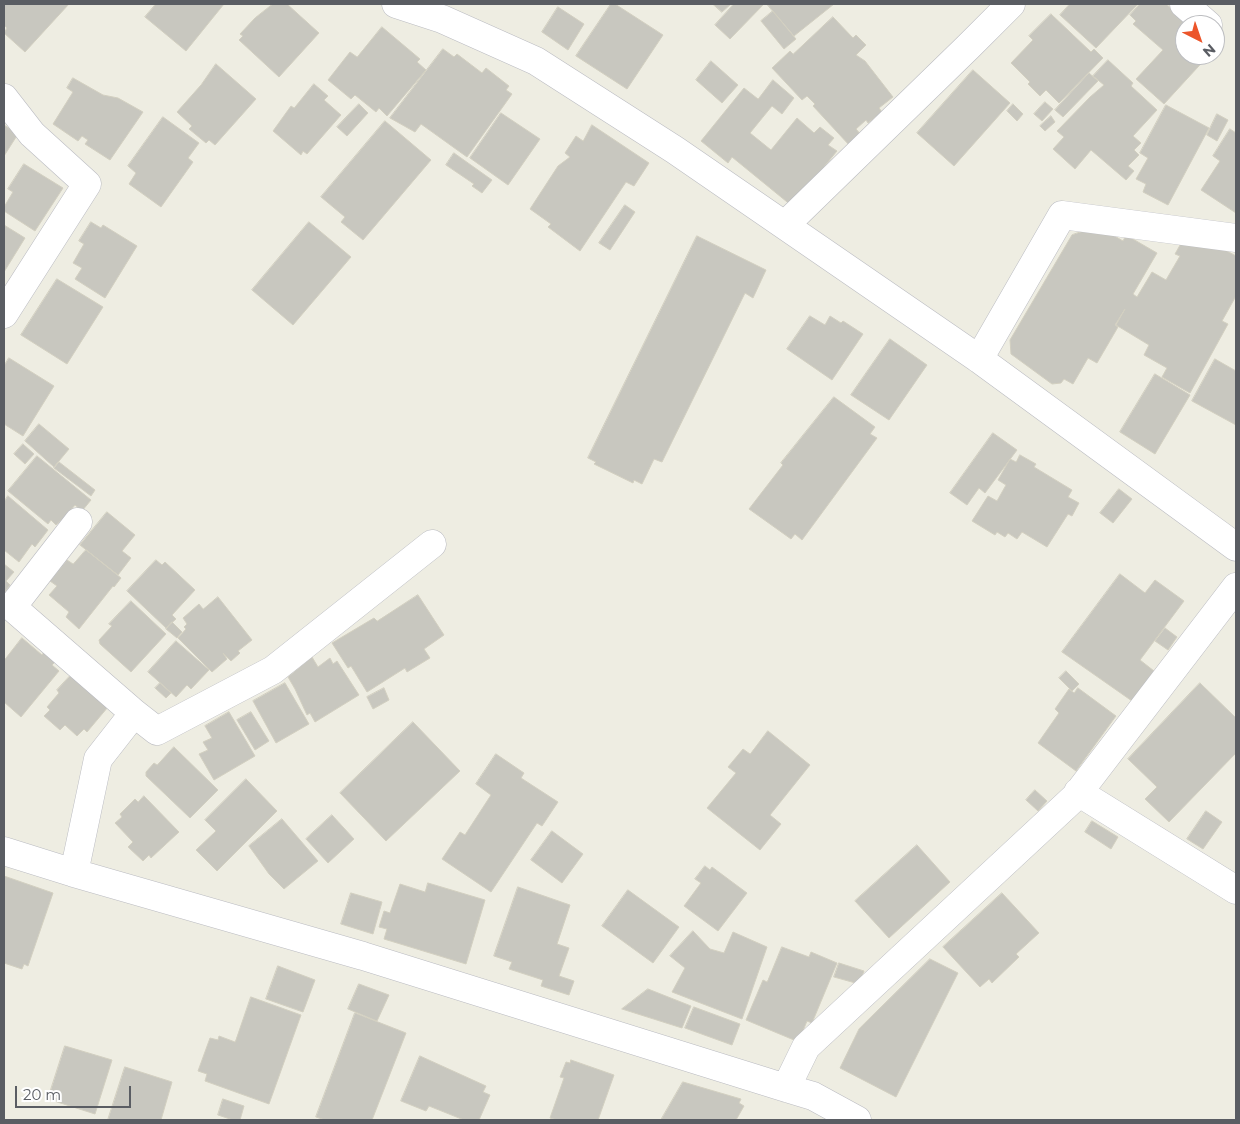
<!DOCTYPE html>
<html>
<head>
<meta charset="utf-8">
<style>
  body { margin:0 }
  #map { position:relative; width:1240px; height:1124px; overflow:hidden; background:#eeede2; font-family:Montserrat,sans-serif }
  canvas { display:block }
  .frame { position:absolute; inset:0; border:5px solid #5a5d63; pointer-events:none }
  .north { position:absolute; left:1175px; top:15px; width:50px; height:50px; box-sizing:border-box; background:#fff; border:1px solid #bdbec1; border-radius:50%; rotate:139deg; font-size:14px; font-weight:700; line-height:20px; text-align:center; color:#5a5d63 }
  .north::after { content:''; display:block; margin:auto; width:18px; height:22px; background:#ec552a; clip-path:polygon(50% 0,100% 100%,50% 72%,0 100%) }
  .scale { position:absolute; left:15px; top:1086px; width:116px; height:22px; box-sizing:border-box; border:2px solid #5a5d63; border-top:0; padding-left:6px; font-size:15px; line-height:18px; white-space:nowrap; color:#5a5d63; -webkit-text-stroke:4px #fff; paint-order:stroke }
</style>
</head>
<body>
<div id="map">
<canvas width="1240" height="1124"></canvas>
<div class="frame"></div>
<div class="north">N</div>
<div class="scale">20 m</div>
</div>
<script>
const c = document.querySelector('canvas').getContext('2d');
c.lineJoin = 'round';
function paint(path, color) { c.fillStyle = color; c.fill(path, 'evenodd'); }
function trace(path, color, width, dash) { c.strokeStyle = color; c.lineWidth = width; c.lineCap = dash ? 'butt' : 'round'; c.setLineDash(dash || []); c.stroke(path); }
const building = new Path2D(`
  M4,4H69L25,52L4,33L7,28L4,25Z
  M156,4H224L186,51L145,17Z
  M273,4H287L319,33L279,77L239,40L243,36L240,34L255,18Z
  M611,4H615L663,35L627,89L576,56Z
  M713,4H731L722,12Z
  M734,4H764L730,39L715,25Z
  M767,4H834L794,36Z
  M1070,4H1138L1096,48L1060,15Z
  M1140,4H1166L1191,25H1185V55H1209L1164,104L1136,79L1163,50L1133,24L1136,21L1130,15Z
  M558,7L584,24L568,50L542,32Z
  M773,11L796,39L784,49L761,21Z
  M1051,14L1091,52L1094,49L1103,58L1059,103L1046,90L1040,96L1028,84L1030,82L1011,63L1033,40L1029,36Z
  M833,17L853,38L856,35L866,45L856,55L865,61L893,97L879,108L882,112L868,123L866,120L856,129L862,136L850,146L813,106L815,104L807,96L802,100L772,68L790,51L793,54Z
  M382,27L420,59L417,62L426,70L387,116L379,108L376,112L355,95L351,99L328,80L350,52L357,57Z
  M443,49L454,57L457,54L482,73L486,68L509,86L506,90L512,94L467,157L421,124L415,132L390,118Z
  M1108,60L1133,83L1131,86L1157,110L1133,136L1141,143L1134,150L1139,155L1128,166L1134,171L1126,180L1091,150L1075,169L1053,149L1064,137L1057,131L1090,97L1104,85L1093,76Z
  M711,61L738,85L722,103L696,80Z
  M216,64L256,99L215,145L209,140L206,143L189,129L192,126L177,112L201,85Z
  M973,70L1010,103L954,166L917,133Z
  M1089,73L1098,81L1063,117L1055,110Z
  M73,78L103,95L118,98L143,112L110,160L85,144L88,140L82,136L78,141L53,124L73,92L67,88Z
  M773,80L794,98L782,114L772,106L750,133L771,150L797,118L814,133L820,127L834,138L828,145L837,151L792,206L732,157L728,163L701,141L744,88L758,99Z
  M314,84L328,96L324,100L341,115L307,154L303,151L301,155L273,131L291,106L294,108Z
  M1045,102L1053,109L1042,121L1034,114Z
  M359,104L368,113L347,136L337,127Z
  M1013,104L1023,114L1017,121L1007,111Z
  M1166,105L1209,128L1168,205L1143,192L1146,184L1136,179L1148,158L1140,153Z
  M501,113L540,139L508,185L470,158Z
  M1217,114L1228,120L1217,141L1207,135Z
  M1051,116L1055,122L1045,131L1040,126Z
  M163,117L199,143L188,158L193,162L161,207L129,184L136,173L128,166Z
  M385,121L431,160L363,240L341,222L345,217L321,197Z
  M4,125L18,134L4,156Z
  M592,125L649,163L634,186L626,182L580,251L548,227L551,224L530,209L558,166L570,157L565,153L576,136L583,141Z
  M1230,129L1236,133V213L1201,190L1220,161L1213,156Z
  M454,153L492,180L482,193L472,186L474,184L446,165Z
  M24,164L63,188L35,231L4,211V207L13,192L8,189Z
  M625,205L635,212L610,250L599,243Z
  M91,222L101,228L103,225L137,246L105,298L75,279L82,268L73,263L84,244L79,241Z
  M309,222L351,257L293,325L252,290Z
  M4,225L25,238L4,272Z
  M1098,226L1123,241L1126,235L1157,253L1133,294L1137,297L1152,272L1166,280L1180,256L1175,254L1184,238L1216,245L1236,256V296L1222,321L1228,324L1190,393L1162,377L1167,368L1144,355L1149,345L1116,325L1125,309L1115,325L1118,327L1097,363L1088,358L1073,384L1064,379L1061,383L1052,384L1011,354L1010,340L1072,235Z
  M697,236L766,270L753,298L745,293L662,462L654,459L642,484L634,480L633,483L594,464L596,462L588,458Z
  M57,279L103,307L67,364L21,335Z
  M810,316L825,325L830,316L841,323L843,321L863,334L832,380L787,349Z
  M890,339L927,365L889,420L851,395Z
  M9,358L54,386L23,436L4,424V366Z
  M1215,359L1236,371V425L1192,401Z
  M1155,374L1190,395L1155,454L1120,432Z
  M834,397L875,427L870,434L877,438L802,540L795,534L791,539L749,509L783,465L781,463Z
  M39,424L69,449L54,467L25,441Z
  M993,433L1017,450L985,493L979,488L967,505L950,493Z
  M23,444L34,454L25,464L14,454Z
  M1020,455L1036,464L1034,467L1072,490L1068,497L1079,503L1072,516L1068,514L1047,547L1022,532L1017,539L1008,533L1005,537L997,532L995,535L972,521L988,496L997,501L1006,485L998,480L1010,459L1016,462Z
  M37,456L91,500L82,511L75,505L66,516L56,525L51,520L48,524L8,491Z
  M59,462L95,490L91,496L54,468Z
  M1119,489L1132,499L1113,523L1100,513Z
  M8,496L48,530L35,547L32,544L19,562L4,550V502Z
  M107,512L135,535L122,551L131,558L118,575L80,545Z
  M86,550L121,578L114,587L113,586L79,629L66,617L69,612L49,595L57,586L50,581L67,560L73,564Z
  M156,560L162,565L165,562L195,590L172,615L176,619L166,628L127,591Z
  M4,564L14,572L6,581L10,585L4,593Z
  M1120,574L1145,593L1155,580L1184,601L1140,660L1154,671L1132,701L1062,652Z
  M418,595L444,635L424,649L430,658L407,672L405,668L367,692L351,666L348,668L332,643L374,618L377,621Z
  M218,597L252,640L238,651L240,653L231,661L223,653L227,659L212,672L178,638L186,629L184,627L187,624L183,618L199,604L203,609Z
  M131,601L166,634L131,672L100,644L99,640L112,626L109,624Z
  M172,622L182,632L177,638L166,629Z
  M1165,628L1177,637L1168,650L1155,641Z
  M22,638L42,655L44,652L56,661L52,665L59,671L21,717L4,702V659H5Z
  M176,641L209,670L191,689L187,685L176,697L148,672Z
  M312,657L318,667L330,658L333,664L337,661L359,695L315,722L310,713L307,715L295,689L288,677Z
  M1066,671L1079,684L1072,691L1059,678Z
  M71,675L108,707L87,732L84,729L77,736L65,725L60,730L44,716L50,710L47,707L59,693L57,690Z
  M160,683L171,693L166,698L155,688Z
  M285,683L309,724L276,743L253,701Z
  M1200,683L1236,718V753L1169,822L1145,799L1157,787L1128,759Z
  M384,688L389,700L373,709L367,697Z
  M1078,688L1116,716L1076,771L1038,743L1059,713L1055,709L1069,689L1074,693Z
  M229,712L255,756L214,780L199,754L208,750L203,742L212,738L205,726Z
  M251,712L269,741L255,750L237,720Z
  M413,722L460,771L386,841L340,793Z
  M768,731L810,765L770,815L781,824L760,850L707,808L736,773L728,767L743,749L750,754Z
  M174,747L218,790L190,818L146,776V772L154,763L157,765Z
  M496,754L524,773L521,778L558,802L542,826L537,823L491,892L442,859L460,832L465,835L491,795L476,784Z
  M246,779L277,811L217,871L196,850L216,831L205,820Z
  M1035,790L1047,801L1038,811L1026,800Z
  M144,796L179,832L151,858L149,855L143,861L128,847L133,842L115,823L122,817L120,814L135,799L138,802Z
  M1206,811L1222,822L1203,849L1187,839Z
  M332,815L354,839L328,863L306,839Z
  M282,819L318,861L284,889L269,874L249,846Z
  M1092,821L1118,837L1111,849L1085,832Z
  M552,831L583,854L562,883L531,860Z
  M917,845L950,882L889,938L855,901Z
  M705,866L710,870L712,867L747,893L718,931L684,906L701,883L695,879Z
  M4,876L53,893L28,966L24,964L22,969L4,963Z
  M428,883L485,900L466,964L384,939L387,929L379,927L384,911L390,913L400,884L425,892Z
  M518,887L570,905L557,944L569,948L559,976L574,981L569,995L541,986L543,980L509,969L512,962L494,956Z
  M628,890L679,927L653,963L602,926Z
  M351,893L382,902L373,934L341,924Z
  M1002,893L1039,933L1016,954L1019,957L992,983L989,979L980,987L943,947Z
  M693,931L710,949L724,953L733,932L767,947L742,1019L672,992L685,968L670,956Z
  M782,947L809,957L811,952L837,963L812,1023L807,1021L800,1038L794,1040L746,1020L763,980L767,982Z
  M930,959L958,973L896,1097L840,1068L859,1029Z
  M839,963L864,971L859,984L834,977Z
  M278,966L315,980L303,1012L266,999Z
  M359,984L389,995L377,1021L348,1009Z
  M648,989L691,1006L682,1028L622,1009Z
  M251,997L301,1015L269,1104L205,1081L207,1074L198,1071L210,1038L218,1040L219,1036L235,1042Z
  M694,1007L740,1024L732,1045L685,1028Z
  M355,1013L406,1033L372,1120H325L316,1117Z
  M65,1046L112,1060L95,1114L48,1099Z
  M420,1056L486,1086L483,1092L490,1095L479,1120H464L429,1106L426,1111L401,1101Z
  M571,1060L614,1075L598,1120H557L550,1118L564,1078L560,1077L566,1062L570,1063Z
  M125,1067L172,1082L161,1120H108Z
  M683,1082L741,1099L739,1103L744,1106L736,1120H661Z
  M223,1099L244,1106L240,1120H233L218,1115Z`);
paint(building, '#c8c7bf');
trace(building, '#d2cfc0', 1);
const minor = new Path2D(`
  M396,4L442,19L536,61L675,150L979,359L1236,547
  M1184,4L1208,25
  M4,98L32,134L87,184L4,314
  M785,225L968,47L1011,4
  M979,359L1062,215L1236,238
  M134,713L157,731L273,670L432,544
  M1078,792L1236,890
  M4,851L74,873L363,956L786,1088L813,1096L857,1120
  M74,873L98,759L134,713L12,607L78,522
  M786,1088L806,1047L1075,797L1236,587`);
trace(minor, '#babbc1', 29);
trace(minor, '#fff', 28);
</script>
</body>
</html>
